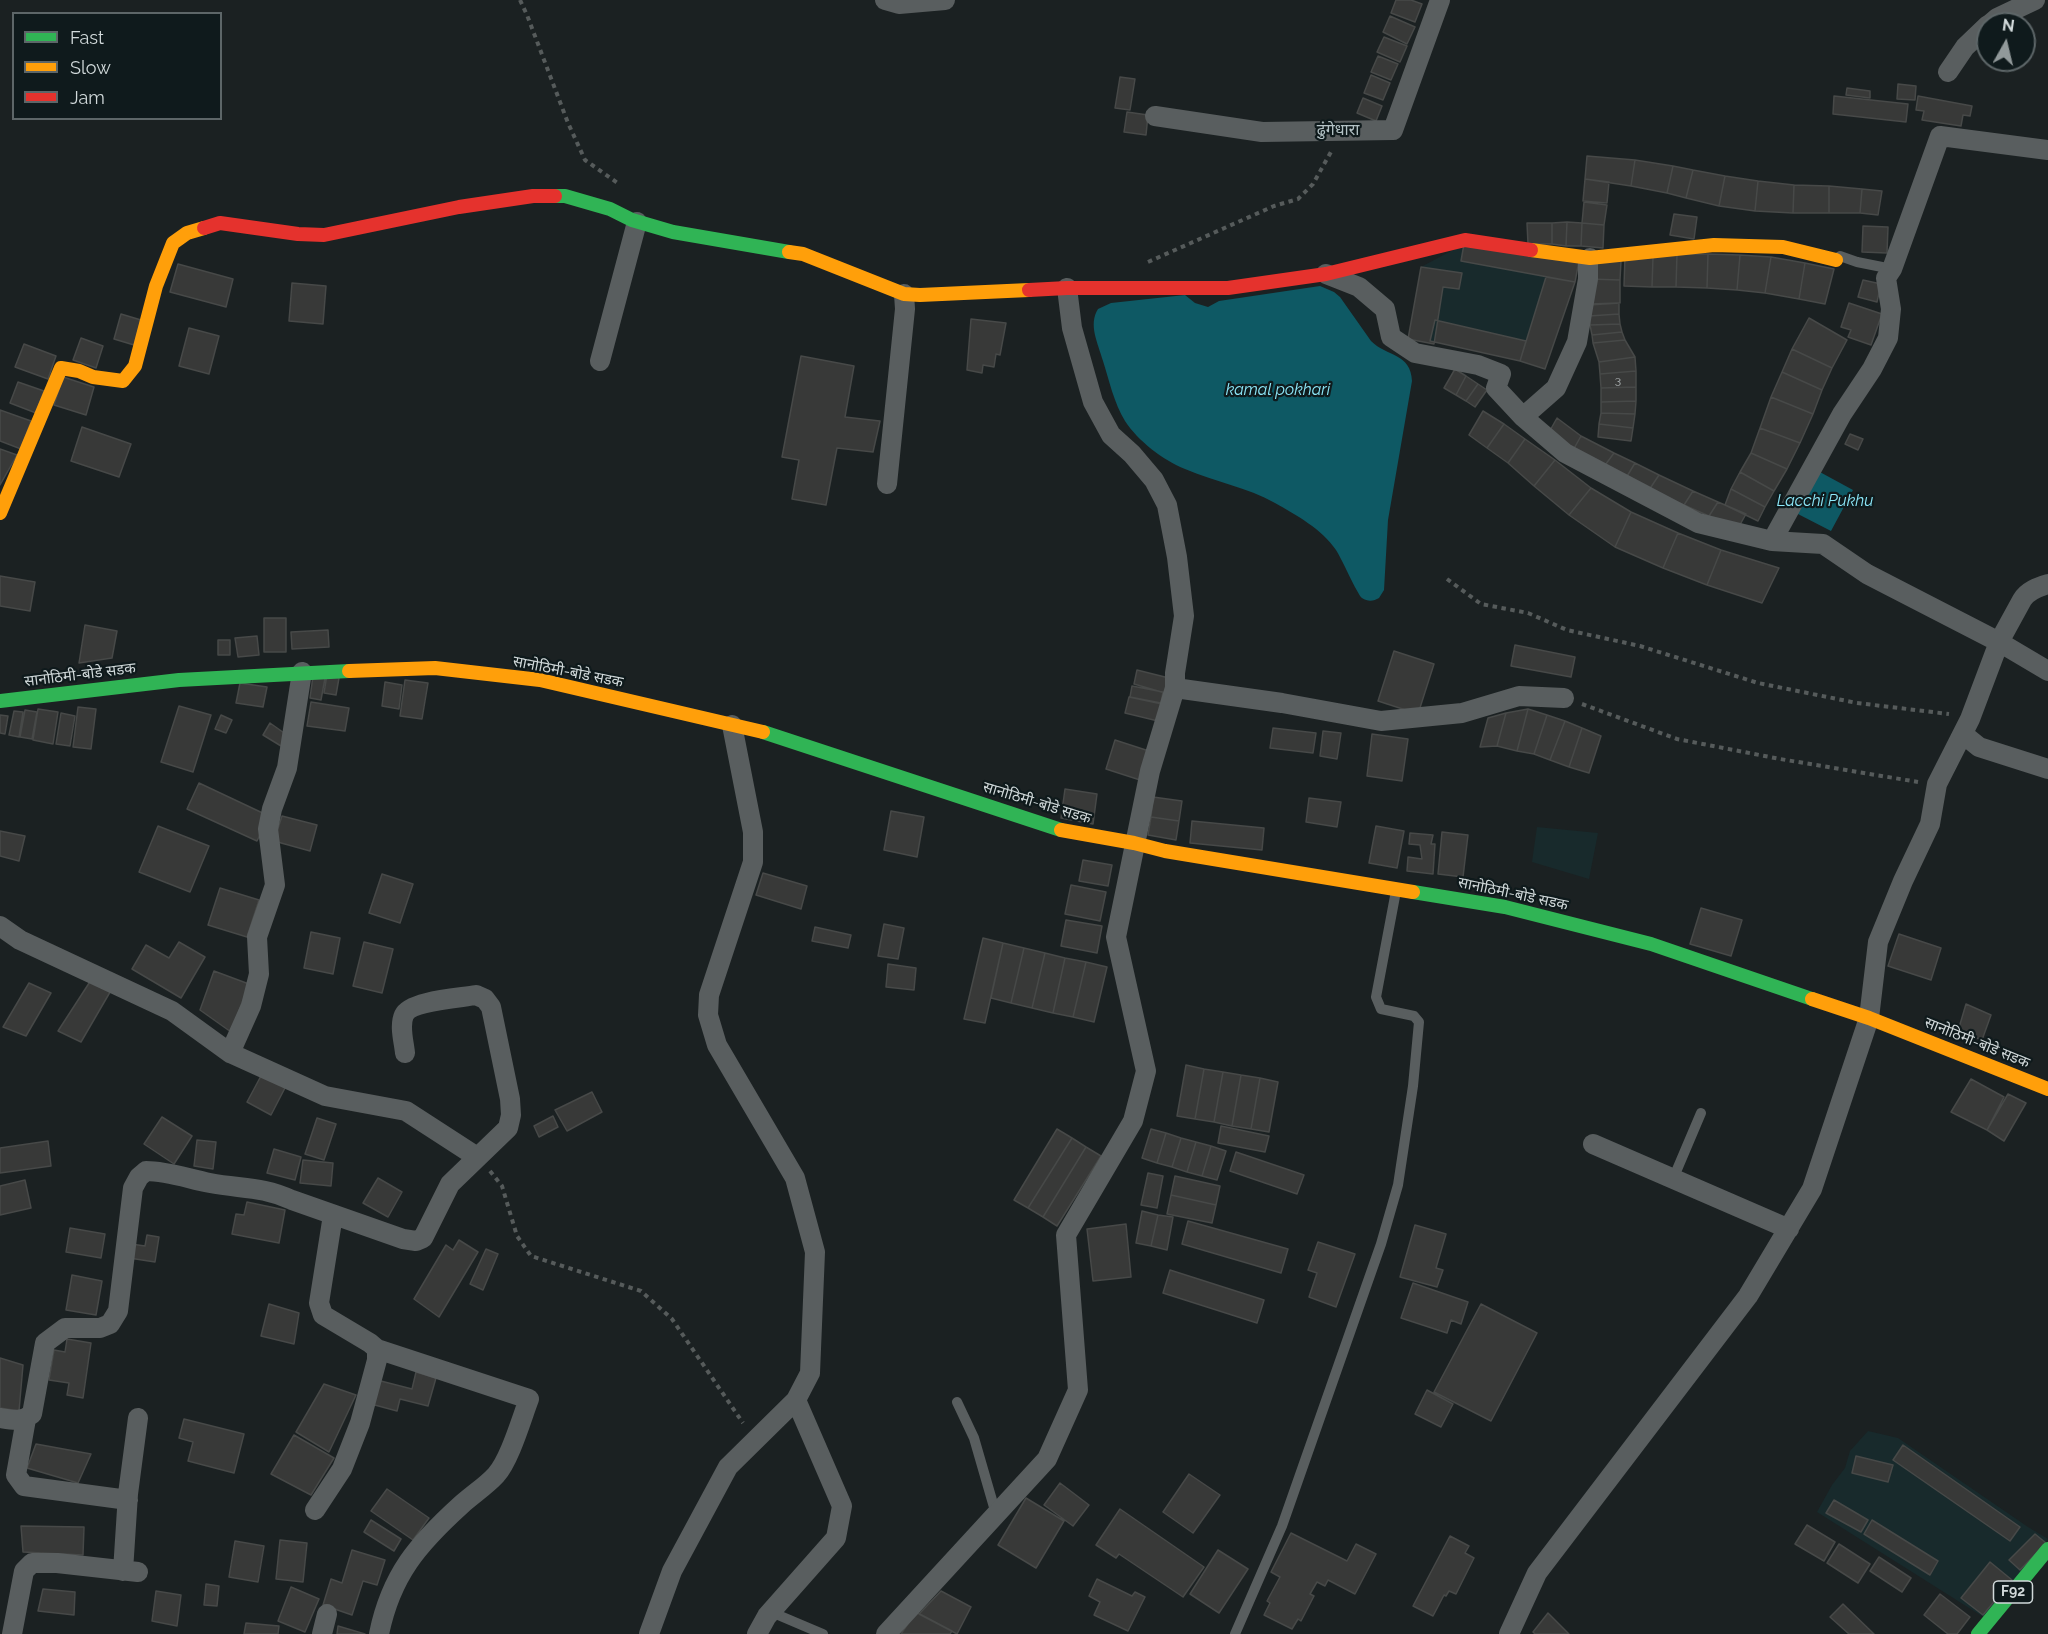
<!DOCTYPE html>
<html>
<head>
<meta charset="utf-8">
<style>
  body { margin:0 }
  #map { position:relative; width:2048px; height:1634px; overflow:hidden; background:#1b2122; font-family:Raleway,sans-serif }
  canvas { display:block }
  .legend { position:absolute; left:12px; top:12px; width:210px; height:108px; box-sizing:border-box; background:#0f1a1c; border:2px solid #5d6668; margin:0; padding:8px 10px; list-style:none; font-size:18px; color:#d1d9da }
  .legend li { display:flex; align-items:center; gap:12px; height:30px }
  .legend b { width:30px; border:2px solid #5d6668 }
  .north { position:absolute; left:1976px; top:12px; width:60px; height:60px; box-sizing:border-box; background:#0f1a1c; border:2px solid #5d6668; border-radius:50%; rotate:8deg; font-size:16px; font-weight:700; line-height:24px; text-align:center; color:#d1d9da }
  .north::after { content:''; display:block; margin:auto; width:21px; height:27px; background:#91999a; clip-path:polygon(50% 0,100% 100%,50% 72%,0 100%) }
</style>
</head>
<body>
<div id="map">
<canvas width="2048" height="1634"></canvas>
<ul class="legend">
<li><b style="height:8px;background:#30b455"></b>Fast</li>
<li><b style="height:8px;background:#ff9f0a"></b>Slow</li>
<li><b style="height:8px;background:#e5322d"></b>Jam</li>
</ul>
<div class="north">N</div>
</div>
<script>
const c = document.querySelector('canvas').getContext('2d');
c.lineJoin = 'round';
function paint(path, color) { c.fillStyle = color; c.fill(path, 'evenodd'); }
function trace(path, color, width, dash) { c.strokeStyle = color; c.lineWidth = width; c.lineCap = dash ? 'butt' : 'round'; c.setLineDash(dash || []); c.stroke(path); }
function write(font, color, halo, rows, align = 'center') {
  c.font = font + ' Raleway,"Noto Sans Devanagari",sans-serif'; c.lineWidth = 4.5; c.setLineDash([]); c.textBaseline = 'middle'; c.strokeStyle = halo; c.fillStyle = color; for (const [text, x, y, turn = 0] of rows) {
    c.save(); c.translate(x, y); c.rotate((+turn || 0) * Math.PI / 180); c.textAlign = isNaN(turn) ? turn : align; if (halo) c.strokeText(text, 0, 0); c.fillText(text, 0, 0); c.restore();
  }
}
paint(new Path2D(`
  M1464,244L1575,282L1545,369L1520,361L1430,341L1409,339L1421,267Z
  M1537,827L1598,833L1589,879L1532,862Z
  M1868,1431L1898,1438L2028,1527L2048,1539L1985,1618L1817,1512L1832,1485L1845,1468L1850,1451Z`), '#182a2c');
paint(new Path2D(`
  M1320,286L1334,292L1340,297L1371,341C1387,357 1411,353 1412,381L1388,520L1384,590L1379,598C1374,601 1368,602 1362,598C1357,594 1342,559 1336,550C1322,529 1296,515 1275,503C1247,487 1215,482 1185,469C1163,460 1138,441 1125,421C1114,403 1109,380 1103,361C1098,343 1088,325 1098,309L1111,303L1185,295L1195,303L1208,307L1219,301Z
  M1818,471L1853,490L1831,531L1796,513Z`), '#0e5964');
const building = new Path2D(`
  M1396,0H1411L1422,4L1415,22L1391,13Z
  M1390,16L1415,27L1407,44L1383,32Z
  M1384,37L1407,46L1400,62L1377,52Z
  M1378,56L1398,64L1391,80L1371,72Z
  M1371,75L1390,83L1383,100L1364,93Z
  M1120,77L1135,79L1130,110L1115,108Z
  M1898,84L1916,86L1915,100L1897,99Z
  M1847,88L1870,91V98L1846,95Z
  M1834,96L1908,104L1906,122L1833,114Z
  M1918,96L1972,106L1970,116L1963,115L1961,126L1922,120L1924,111L1916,110Z
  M1363,98L1382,106L1376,121L1357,113Z
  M1127,112L1148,115L1146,135L1124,132Z
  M1587,156L1635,160L1631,186L1585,179Z
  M1635,160L1673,166L1667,193L1631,186Z
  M1673,166L1693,170L1686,198L1667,193Z
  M1693,170L1725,176L1719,206L1686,198Z
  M1725,176L1758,181L1755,211L1719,206Z
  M1585,179L1609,182L1607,203L1583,201Z
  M1758,181L1794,185L1793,213L1755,211Z
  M1794,185L1829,186V213H1793Z
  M1829,186L1862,189L1860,213H1829Z
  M1862,189L1882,191L1878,215L1860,213Z
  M1584,202L1607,205L1604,225L1582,223Z
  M1674,214L1697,217L1694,239L1670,235Z
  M1567,222L1566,246L1552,244V223Z
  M1567,222L1582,223L1581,246H1566Z
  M1527,223H1552V244H1528Z
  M1582,223L1604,225L1603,248L1581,246Z
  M1863,226L1888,227L1887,253L1862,252Z
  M1464,244L1579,261L1575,282L1461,261Z
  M1677,254H1708L1707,288L1676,287Z
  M1677,254L1676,287H1652L1653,257Z
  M1708,254L1740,255L1737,290L1707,288Z
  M1740,255L1771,257L1765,293L1737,290Z
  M1625,256L1653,257L1652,287L1624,286Z
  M1771,257L1805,263L1799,299L1765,293Z
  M1590,260L1621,261L1620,280L1589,279Z
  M1805,263L1834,269L1825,304L1799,299Z
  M178,264L233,279L226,307L170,292Z
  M1421,267L1462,273L1459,289L1443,287L1434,344L1408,339Z
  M1546,277L1575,282L1545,369L1520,361Z
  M1589,279L1620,280V303L1589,305Z
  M1863,280L1881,284L1877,302L1858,297Z
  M292,283L326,286L323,324L289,321Z
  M1619,303V314L1589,316L1588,304Z
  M1849,303L1882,314L1871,345L1848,337L1851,330L1841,327Z
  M121,314L141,320L134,345L114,339Z
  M1619,314L1620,324L1590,325L1589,316Z
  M1809,318L1847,340L1832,368L1792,349Z
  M971,319L1006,323L1000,355L996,354L994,367L983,365L982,373L967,370Z
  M1435,320L1526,341L1520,361L1430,341Z
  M1620,324L1622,332L1592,335L1590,325Z
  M189,328L219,336L209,374L179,366Z
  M1622,332L1625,340L1593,343L1592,335Z
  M81,338L103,346L96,368L73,360Z
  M1625,340L1635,357L1599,362L1593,343Z
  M24,344L56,356L48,379L15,367Z
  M1792,349L1832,368L1822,390L1782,372Z
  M801,356L854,366L845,417L880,421L873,452L837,448L826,505L792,499L799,460L782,457Z
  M1635,357L1636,371L1600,374L1599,362Z
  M1455,369L1466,376L1456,395L1444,388Z
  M1636,371V387L1601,388L1600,374Z
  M1782,372L1822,390L1813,414L1771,397Z
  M1466,376L1478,384L1466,401L1456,395Z
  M63,377L94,387L86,415L54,405Z
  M18,382L44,391L36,413L10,403Z
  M1478,384L1487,390L1475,407L1466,401Z
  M1636,387V401L1601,402V388Z
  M1771,397L1813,414L1800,443L1760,428Z
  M1636,401L1635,414L1601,413V402Z
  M0,410L31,421L21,449L0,441Z
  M1483,411L1504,424L1487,448L1469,435Z
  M1601,413L1635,414L1633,428L1599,424Z
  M1557,418L1581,436L1572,452L1548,434Z
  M1504,424L1525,439L1508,463L1487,448Z
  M1599,424L1633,428L1631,441L1598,437Z
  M82,427L131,444L119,477L71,461Z
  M1760,428L1800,443L1787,469L1751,453Z
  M1850,434L1863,439L1858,450L1845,444Z
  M1581,436L1614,453L1603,468L1572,452Z
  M1525,439L1555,460L1534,486L1508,463Z
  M0,449L17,455L0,485Z
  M1614,453L1635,463L1626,478L1603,468Z
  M1751,453L1787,469L1774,491L1740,472Z
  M1555,460L1591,488L1569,515L1534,486Z
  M1635,463L1659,475L1649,490L1626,478Z
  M1740,472L1774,491L1765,507L1731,489Z
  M1659,475L1693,491L1684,505L1649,490Z
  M1591,488L1631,512L1615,547L1569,515Z
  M1731,489L1765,507L1758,521L1725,505Z
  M1693,491L1718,502L1709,516L1684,505Z
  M1718,502L1746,514L1737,530L1709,516Z
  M1631,512L1678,533L1663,568L1615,547Z
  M1678,533L1721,550L1707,585L1663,568Z
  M1721,550L1779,568L1762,603L1707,585Z
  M0,576L35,582L30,611L0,606Z
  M264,618H286V652H264Z
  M85,625L117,631L112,658L79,663Z
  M328,630L329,647L292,649L291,632Z
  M257,636L259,655L238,657L235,638Z
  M218,640H230V655H218Z
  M1515,645L1575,657L1571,677L1511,666Z
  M1394,651L1434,664L1418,714L1378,701Z
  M1137,670L1169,678L1165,693L1134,684Z
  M327,675L339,678L336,695L324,693Z
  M313,676L325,678L321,700L310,698Z
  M405,680L428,683L422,719L400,716Z
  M385,682L402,685L399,709L382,706Z
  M240,683L267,687L263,707L236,703Z
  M1132,686L1163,692L1161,703L1130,697Z
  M1129,697L1162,704L1158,721L1125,713Z
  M311,702L349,708L345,731L307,726Z
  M179,706L211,715L193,772L161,762Z
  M78,707L96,709L91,749L73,747Z
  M38,709L58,712L53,744L33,740Z
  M1528,709L1547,715L1534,754L1517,751Z
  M1528,709L1517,751L1497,746L1506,713Z
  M25,710L37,712L32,739L20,737Z
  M14,711L23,712L19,737L9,735Z
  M61,713L75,716L70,746L56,744Z
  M1506,713L1497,746L1480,747L1488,718Z
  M0,715L8,716L5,734L0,733Z
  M221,715L232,720L226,733L215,729Z
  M1547,715L1565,721L1550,760L1534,754Z
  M1565,721L1582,728L1569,767L1550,760Z
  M270,723L287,735L281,746L263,735Z
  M1273,728L1316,733L1313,753L1270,748Z
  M1582,728L1601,736L1589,773L1569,767Z
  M1323,731L1341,733L1337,759L1320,756Z
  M1372,734L1408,739L1402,781L1367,776Z
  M1115,740L1149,751L1140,780L1106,769Z
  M199,783L269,816L257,841L187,809Z
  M1065,789L1097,794L1093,824L1061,818Z
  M1153,797L1182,801L1179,821L1151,817Z
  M1309,798L1341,802L1337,827L1306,822Z
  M891,811L924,817L917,857L884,850Z
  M282,816L317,825L310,851L274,841Z
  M1151,817L1179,821L1176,840L1148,835Z
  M1192,821L1264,828L1262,850L1190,843Z
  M158,826L209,846L190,892L139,872Z
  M1376,826L1404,831L1397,868L1369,863Z
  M0,831L25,836L19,861L0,856Z
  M1442,832L1468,835L1463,877L1438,874Z
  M1410,833L1433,835L1431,844H1435L1433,874L1407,871L1408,857L1422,859L1420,845L1409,844Z
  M1083,860L1112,865L1108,886L1079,881Z
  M763,873L807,886L801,909L756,895Z
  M382,874L413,884L400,923L369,913Z
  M1071,885L1106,892L1100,921L1065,914Z
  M220,888L259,900L247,937L208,925Z
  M1701,908L1742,920L1731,956L1690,944Z
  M1066,920L1102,926L1097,953L1061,946Z
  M884,924L904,928L898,959L878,956Z
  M815,927L851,935L848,948L812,941Z
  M311,932L340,938L333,974L304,968Z
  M1899,934L1941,948L1931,980L1888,966Z
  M983,938L1003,943L985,1023L964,1019Z
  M179,942L205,957L181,998L132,969L146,945L169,958Z
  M364,942L393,949L382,993L353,986Z
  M1003,943L1024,948L1011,1003L991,998Z
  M1024,948L1045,953L1032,1008L1011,1003Z
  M1045,953L1065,958L1053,1013L1032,1008Z
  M1065,958L1086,962L1073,1017L1053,1013Z
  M1086,962L1107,967L1094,1022L1073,1017Z
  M888,964L916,968L914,990L886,987Z
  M214,971L249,984L231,1032L200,1010Z
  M93,977L113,987L81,1042L58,1031Z
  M29,983L51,993L26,1036L3,1027Z
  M1966,1004L1991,1015L1982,1040L1958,1031Z
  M1186,1065L1204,1069L1195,1119L1177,1116Z
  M1204,1069L1223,1072L1214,1122L1195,1119Z
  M1223,1072L1241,1075L1232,1126L1214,1122Z
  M262,1074L286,1086L271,1115L247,1102Z
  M1241,1075L1260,1078L1251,1129L1232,1126Z
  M1260,1078L1278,1082L1269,1132L1251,1129Z
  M1971,1079L2004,1097L1987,1130L1951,1112Z
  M592,1092L602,1112L567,1131L555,1110Z
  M2008,1094L2026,1103L2004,1141L1987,1130Z
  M553,1116L558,1127L539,1137L534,1126Z
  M162,1117L192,1136L174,1164L144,1144Z
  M317,1118L336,1124L324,1160L305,1154Z
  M1221,1126L1269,1136L1265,1152L1218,1143Z
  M1057,1129L1072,1138L1028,1208L1014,1200Z
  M1151,1129L1166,1133L1157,1163L1142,1158Z
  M1166,1133L1181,1138L1172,1167L1157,1163Z
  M1072,1138L1086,1147L1043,1217L1028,1208Z
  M1181,1138L1196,1142L1187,1172L1172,1167Z
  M197,1140L216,1142L213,1169L194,1166Z
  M48,1141L51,1166L0,1173V1148Z
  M1196,1142L1211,1146L1202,1176L1187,1172Z
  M1211,1146L1226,1151L1217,1180L1202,1176Z
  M1086,1147L1101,1156L1057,1226L1043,1217Z
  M274,1149L301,1157L295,1180L267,1173Z
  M1236,1152L1304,1175L1297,1194L1230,1171Z
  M303,1160L333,1163L331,1186L300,1183Z
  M1148,1173L1163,1176L1157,1208L1141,1205Z
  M1175,1176L1220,1186L1216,1205L1171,1195Z
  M378,1178L402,1192L388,1217L363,1203Z
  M25,1180L31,1208L0,1215V1186Z
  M1171,1195L1216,1205L1212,1223L1167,1214Z
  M247,1202L285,1210L279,1243L232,1234L236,1214L244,1215Z
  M1142,1211L1158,1215L1151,1246L1136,1243Z
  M1158,1215L1173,1217L1167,1250L1151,1246Z
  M1188,1221L1288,1249L1281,1273L1182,1244Z
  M1126,1224L1131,1277L1093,1281L1087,1229Z
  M1415,1225L1446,1234L1436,1268L1443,1270L1437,1287L1400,1277Z
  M70,1228L105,1234L101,1258L66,1252Z
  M147,1235L159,1237L155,1262L129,1258L131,1244L145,1246Z
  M459,1240L478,1252L439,1317L414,1299L446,1245L453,1250Z
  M1318,1242L1355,1254L1336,1307L1309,1297L1317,1273L1308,1270Z
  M486,1249L498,1254L483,1290L470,1284Z
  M1170,1270L1264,1300L1257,1323L1163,1293Z
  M72,1275L102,1281L96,1315L66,1310Z
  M1413,1283L1468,1302L1461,1324L1451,1320L1447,1333L1401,1318Z
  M269,1304L299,1313L294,1344L261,1336Z
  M1481,1304L1537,1333L1491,1421L1434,1392Z
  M67,1339L91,1343L83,1398L67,1395L69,1383L49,1380L54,1350L65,1352Z
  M0,1358L23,1365L19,1411L0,1408Z
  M416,1372L436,1378L428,1406L400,1399L397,1411L371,1404L377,1380L412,1389Z
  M324,1384L356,1395L329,1452L296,1432Z
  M1427,1390L1453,1404L1441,1427L1415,1414Z
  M184,1419L244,1434L234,1473L188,1461L193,1442L179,1438Z
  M294,1435L334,1458L311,1495L271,1474Z
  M36,1444L91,1454L78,1483L27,1468Z
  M1903,1445L2020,1527L2010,1541L1893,1460Z
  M1856,1456L1893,1465L1888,1482L1852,1473Z
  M1189,1474L1220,1495L1193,1533L1163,1512Z
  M1060,1483L1089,1505L1073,1526L1044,1505Z
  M387,1489L429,1518L413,1540L371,1511Z
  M1026,1498L1064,1521L1036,1568L998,1545Z
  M1834,1500L1868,1520L1861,1532L1826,1513Z
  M1120,1509L1204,1567L1183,1597L1119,1554L1116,1558L1096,1545Z
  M371,1520L401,1539L394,1551L364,1532Z
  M1872,1520L1938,1561L1930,1575L1864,1534Z
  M1807,1525L1835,1542L1824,1561L1795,1544Z
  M21,1526L84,1527L83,1555L23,1552Z
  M1291,1533L1347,1561L1356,1544L1376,1554L1355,1594L1328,1580L1325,1586L1317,1582L1310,1594L1314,1596L1301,1621L1298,1619L1292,1629L1264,1615L1270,1603L1267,1601L1280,1577L1271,1572Z
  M2035,1534L2046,1543L2020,1570L2009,1560Z
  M1450,1536L1469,1546L1465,1553L1474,1558L1456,1594L1449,1591L1446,1596L1444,1595L1433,1616L1413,1606Z
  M280,1540L307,1543L303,1582L276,1579Z
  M235,1541L264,1546L258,1582L229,1577Z
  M1839,1544L1870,1564L1858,1583L1827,1563Z
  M352,1550L385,1560L377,1585L363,1581L352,1615L323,1605L331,1579L342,1583Z
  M1218,1550L1248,1569L1219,1613L1190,1594Z
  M1879,1557L1911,1578L1902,1592L1870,1571Z
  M1990,1562L2012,1580L1983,1615L1961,1598Z
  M1097,1579L1132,1596L1135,1592L1145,1597L1128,1631L1094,1615L1100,1602L1089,1596Z
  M206,1584L219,1586L217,1606L204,1605Z
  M291,1587L319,1599L305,1632L278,1621Z
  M43,1589L75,1592L74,1615L38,1611Z
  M156,1591L181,1595L177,1626L152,1621Z
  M941,1591L971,1607L957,1634L919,1614Z
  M1940,1594L1970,1617L1957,1634H1948L1924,1615Z
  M1843,1604L1874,1634H1849L1830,1617Z
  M916,1612L952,1631L950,1634H901Z
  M1548,1613L1569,1634H1535L1533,1632Z
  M246,1623L279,1626L278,1634H244Z
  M338,1626L365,1634H337Z`);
paint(building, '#383938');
trace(building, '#474948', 1.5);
trace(new Path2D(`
  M520,0L527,15L568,123L585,160L619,184
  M1148,262L1274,206L1298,199L1313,184L1332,150
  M1447,579L1481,604L1528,613L1567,630L1640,646L1758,683L1857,703L1949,714
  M1582,704L1677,739L1780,759L1918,782
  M490,1171L502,1186L517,1236L531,1256L641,1291L672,1319L743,1423`), '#565b5b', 4, [4.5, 4.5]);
trace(new Path2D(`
  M1838,258L1840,256L1857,262L1892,269
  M1673,1179L1701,1113
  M957,1402L974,1438L996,1514
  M771,1612L823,1634
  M1235,1634L1282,1526L1381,1244L1398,1185L1413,1086L1419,1022L1414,1016L1381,1009L1376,997L1396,891`), '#595e5f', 10);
trace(new Path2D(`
  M885,0L899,4L945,0
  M1990,24L1997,18L2035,0
  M1948,72L1965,47L1988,25
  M1155,116L1262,132L1393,130L1440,0
  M1326,274L1359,287L1385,309L1391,337L1415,353L1478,365L1501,374L1496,388L1523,417L1565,453L1698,523L1772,541L1823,544L1867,574L1999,642L2048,671
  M600,361L637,222
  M1523,417L1556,388L1577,342L1588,279V260L1590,258
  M887,484L905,309L904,294
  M1772,541L1842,414L1872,369L1888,338L1891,309L1886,278L1892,269L1940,136L2048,150
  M1175,688L1282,703L1381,721L1462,713L1519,696L1564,698
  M732,725L753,832V862L709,995L708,1015L717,1045L795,1178L815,1252L810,1373L796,1400L842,1506L836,1538L767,1616L757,1634
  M1963,734L1979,747L2048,769
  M0,926L20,940L172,1011L230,1053L325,1096L406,1111L477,1157
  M230,1053L251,1006L259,974L257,937L275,885L268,829L272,809L287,768L302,672
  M1593,1144L1789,1229
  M377,1349L529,1399C521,1420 510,1459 496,1475C486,1486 472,1495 461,1505C418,1544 391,1575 379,1634
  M0,1418C13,1420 22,1422 32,1414L45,1343L65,1328H100L110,1324L118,1311L133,1188L139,1177L146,1171C168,1171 189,1179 210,1183C241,1189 262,1186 292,1200L403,1239L416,1241L423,1238L450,1184L508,1128L511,1115L510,1099L491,1007L485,999L476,995C460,998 410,1001 404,1015C399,1026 404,1042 405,1053
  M26,1419L16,1475L24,1486L128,1500
  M315,1510L342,1469L360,1423L377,1360V1349L370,1343L323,1315L319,1303L333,1215
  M123,1571L128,1494L138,1418
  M12,1634L24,1571L32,1563H57L138,1572
  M322,1634L327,1614
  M649,1634L672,1571L728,1467L796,1400
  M886,1634L1047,1459L1078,1390L1066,1235L1133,1121L1146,1071L1116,937L1150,771L1175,688V673L1184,616L1177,557L1167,505L1154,480L1132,454L1111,435L1093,402L1072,328L1067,288
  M1509,1634L1537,1573L1748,1296L1812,1189L1869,1018L1878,942L1903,881L1930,824L1937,784L1970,719L1999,642L2022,600C2027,591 2038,587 2048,584`), '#595e5f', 20);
trace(new Path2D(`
  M555,196H565L610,209L632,220L673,232L789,252
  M0,701L179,680L349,671
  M763,732L1061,830
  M1413,892L1505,907L1651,944L1812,999
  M1978,1634L2048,1549`), '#30b455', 14);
trace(new Path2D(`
  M1531,250L1590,258L1714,245L1783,247L1836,260
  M789,252L803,254L904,294L920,295L1029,290
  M0,513L61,368L79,371L93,377L123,381L135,366L156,286L173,243L187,233L204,228
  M349,671L435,668L540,680L763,732
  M1061,830L1134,843L1165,851L1413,892
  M1812,999L1869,1018L2048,1089`), '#ff9f0a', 14);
trace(new Path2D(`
  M204,228L220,223L298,234L324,235L459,207L533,196H555
  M1029,290L1067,288H1228L1326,274L1465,240L1531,250`), '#e5322d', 14);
write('12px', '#abb1b2', null, [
  ["3",1618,380]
]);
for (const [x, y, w] of [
  [2013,1592,39]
]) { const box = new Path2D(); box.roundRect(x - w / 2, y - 11, w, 22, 4.5); c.fillStyle = '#0f1a1c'; c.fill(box); trace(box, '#d1d9da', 1.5); }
write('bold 14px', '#d1d9da', null, [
  ["F92",2013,1592]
]);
write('15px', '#d1d9da', '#0f1a1c', [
  ["सानोठिमी-बोडे सडक",568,672,11],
  ["सानोठिमी-बोडे सडक",80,675,-7],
  ["सानोठिमी-बोडे सडक",1037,803,17],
  ["सानोठिमी-बोडे सडक",1513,894,12],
  ["सानोठिमी-बोडे सडक",1977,1043,22]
]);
write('16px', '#b4c3c6', '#0f1a1c', [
  ["ढुंगेधारा",1338,130]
]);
write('italic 16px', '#8de9fa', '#0f1a1c', [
  ["kamal pokhari",1278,390],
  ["Lacchi Pukhu",1825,501]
]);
</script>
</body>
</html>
